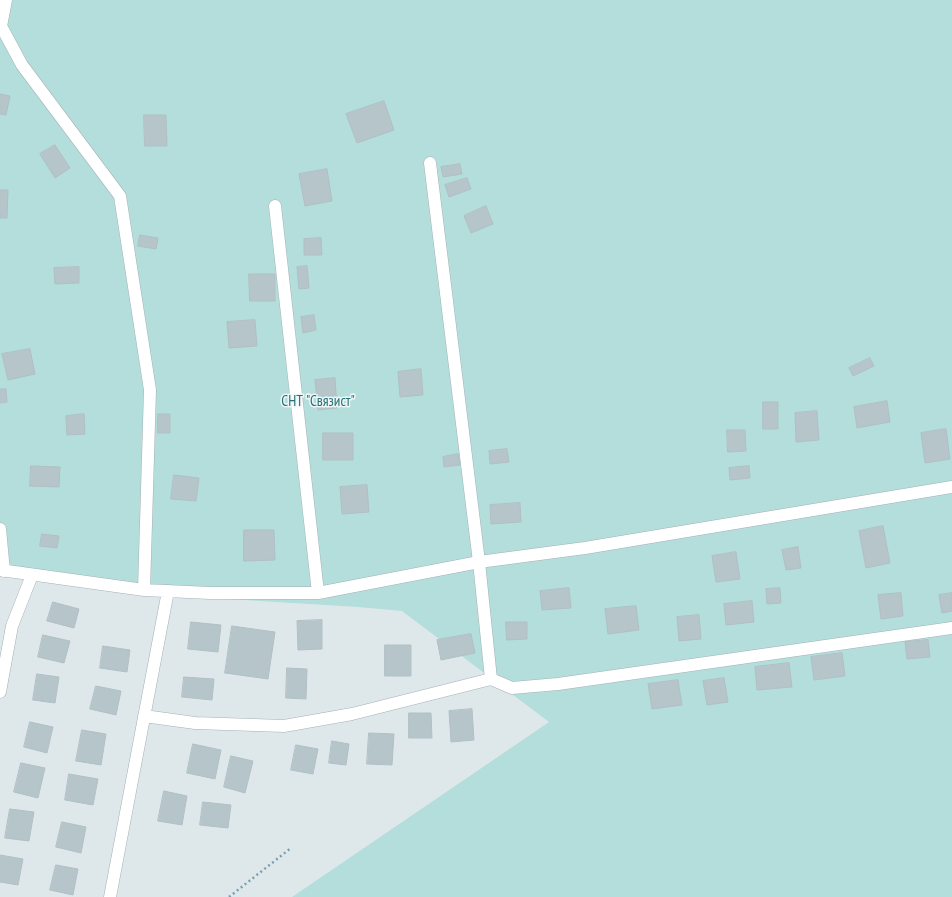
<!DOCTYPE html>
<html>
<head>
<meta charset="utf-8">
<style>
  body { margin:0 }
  canvas { display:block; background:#dee8eb }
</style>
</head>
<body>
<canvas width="952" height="897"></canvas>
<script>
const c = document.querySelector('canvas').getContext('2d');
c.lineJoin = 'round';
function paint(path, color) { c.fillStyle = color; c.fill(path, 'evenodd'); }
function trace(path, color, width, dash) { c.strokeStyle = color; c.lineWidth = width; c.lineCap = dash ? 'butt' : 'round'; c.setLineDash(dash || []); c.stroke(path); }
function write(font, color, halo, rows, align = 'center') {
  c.font = font + ' "PT Sans Narrow",sans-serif'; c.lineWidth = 3; c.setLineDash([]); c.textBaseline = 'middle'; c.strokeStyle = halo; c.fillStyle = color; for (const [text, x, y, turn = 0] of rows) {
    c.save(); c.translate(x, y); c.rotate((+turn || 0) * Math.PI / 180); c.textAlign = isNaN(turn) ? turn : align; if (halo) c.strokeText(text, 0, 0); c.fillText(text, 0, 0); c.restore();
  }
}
paint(new Path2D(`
  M0,0H952V897H292L549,722L402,611L358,607L195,597L0,573Z`), '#b4dedb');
const building = new Path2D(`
  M0,94L10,96L6,115L0,114Z
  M384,101L394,130L357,143L346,114Z
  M144,115H166L167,146H145Z
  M55,145L70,168L55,178L40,154Z
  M460,164L462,174L443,177L441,167Z
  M327,169L332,201L305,206L299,174Z
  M467,178L471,189L449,197L445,185Z
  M0,190H8L7,218H0Z
  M486,206L493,224L471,233L464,216Z
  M140,235L158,238L156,249L138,246Z
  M321,238L322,255H304V239Z
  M307,266L309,288L299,289L297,267Z
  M79,267V283L55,284L54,268Z
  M249,274H275V301H250Z
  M314,315L316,330L303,333L301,317Z
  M255,320L257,346L229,348L227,322Z
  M30,349L35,374L8,380L2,354Z
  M870,358L874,366L853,376L849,368Z
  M421,369L423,395L400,397L398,372Z
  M335,378L337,408L318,410L315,380Z
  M0,389H6L7,402L0,403Z
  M887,401L890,422L857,428L854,407Z
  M763,402H778V429H763Z
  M817,411L819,440L796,442L795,413Z
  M84,414L85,434L67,435L66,416Z
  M158,414H170V433H158Z
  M946,429L950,459L925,463L921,433Z
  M727,430H745L746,451L728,452Z
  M323,433H353V460H323Z
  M507,449L509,462L490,464L489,451Z
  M458,454L460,465L444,467L443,457Z
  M31,466L60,467L59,487L30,486Z
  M749,466L750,478L730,480L729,468Z
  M174,475L199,478L196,501L171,499Z
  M367,485L369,512L342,514L340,487Z
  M520,503L521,522L491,524L490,505Z
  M883,526L890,563L866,568L859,531Z
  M244,530H274L275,560L244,561Z
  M42,534L59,536L57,548L40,546Z
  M798,547L801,568L786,570L782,550Z
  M736,552L740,579L716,582L712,556Z
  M569,588L571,608L542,610L540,591Z
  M780,588L781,603L767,604L766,589Z
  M901,593L903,616L881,619L878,595Z
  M952,593V611L942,613L939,595Z
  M752,601L754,622L726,625L724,604Z
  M53,602L79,609L74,628L47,621Z
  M636,606L639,630L608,634L605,609Z
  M699,615L701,639L679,641L677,617Z
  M322,620V649L298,650L297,621Z
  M191,622L221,625L218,652L188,649Z
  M506,622H527V639L507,640Z
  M232,626L275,632L268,679L225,673Z
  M471,634L475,653L441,660L437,640Z
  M43,635L70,641L64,663L38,657Z
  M928,640L930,657L907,659L905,642Z
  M385,645H411V676H385Z
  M103,646L130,650L127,672L100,668Z
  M842,653L845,676L814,680L811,657Z
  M789,663L792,687L757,690L755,667Z
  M287,668L307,669L306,699L286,698Z
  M37,674L59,677L55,703L33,700Z
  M184,677L214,679L212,700L182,697Z
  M724,678L728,702L707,705L703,681Z
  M678,680L682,705L652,709L648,684Z
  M96,686L121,691L116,715L90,709Z
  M472,709L474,740L451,742L449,711Z
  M409,713H431L432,738H409Z
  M30,722L53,727L47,753L24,747Z
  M82,730L106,734L101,765L76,761Z
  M369,733L394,734L392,765L367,764Z
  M332,741L349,744L346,765L329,763Z
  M193,744L221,750L215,779L187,773Z
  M296,745L318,749L313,774L291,770Z
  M231,756L253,761L245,793L224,787Z
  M21,763L45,768L38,798L14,792Z
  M69,774L98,779L93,805L65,800Z
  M164,791L187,796L182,825L158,821Z
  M203,802L231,805L228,828L200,825Z
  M10,809L34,812L29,841L5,838Z
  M62,822L86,827L81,853L56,847Z
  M0,855L23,859L18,885L0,882Z
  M56,865L78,869L73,895L50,890Z`);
paint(building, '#b6c5c9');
trace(building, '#b0c0c5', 1);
const minor = new Path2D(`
  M6,0L1,26L22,65L120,196L150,390L144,590
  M430,163L479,562L491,679
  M275,206L318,593
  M0,529L4,571
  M0,570L144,590L210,593H318L479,562L585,548L952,487
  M0,692L12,626L32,575
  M144,716L195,723L284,726L352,714L491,679L512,688L558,684L952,628
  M110,897L168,591`);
trace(minor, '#a4b1b6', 13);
trace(new Path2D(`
  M229,897L291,848`), '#7b9fb1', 2.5, [2, 3]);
trace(minor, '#fff', 12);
write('15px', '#257276', '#eef6f7', [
  ["СНТ \"Связист\"",318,402]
]);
</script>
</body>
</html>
